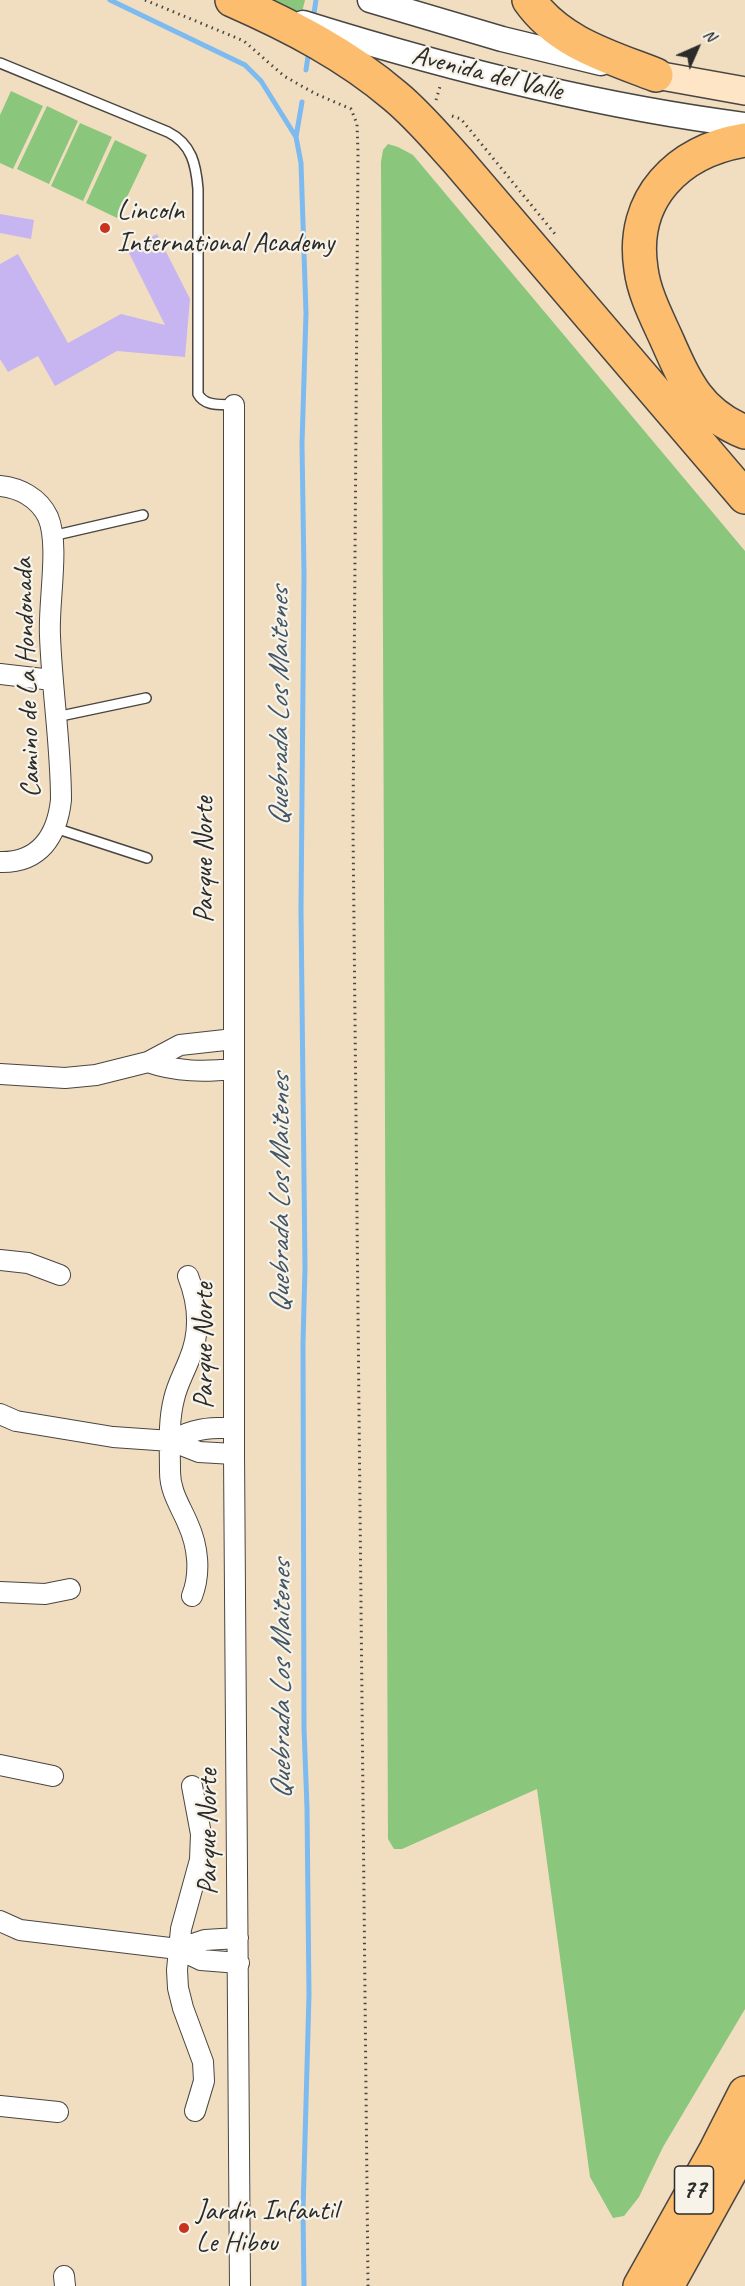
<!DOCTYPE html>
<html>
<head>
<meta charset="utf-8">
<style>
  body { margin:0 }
  #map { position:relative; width:745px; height:2286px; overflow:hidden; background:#f1dec1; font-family:Caveat,sans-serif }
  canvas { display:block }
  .north { position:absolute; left:667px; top:18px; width:60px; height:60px; -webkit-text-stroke:4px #f7f3e8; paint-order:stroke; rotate:45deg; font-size:16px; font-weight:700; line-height:24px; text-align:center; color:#2b2b2b }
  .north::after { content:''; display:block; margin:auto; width:21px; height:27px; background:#2b2b2b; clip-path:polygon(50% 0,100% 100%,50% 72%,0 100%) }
</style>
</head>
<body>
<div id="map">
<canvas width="745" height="2286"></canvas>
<div class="north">N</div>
</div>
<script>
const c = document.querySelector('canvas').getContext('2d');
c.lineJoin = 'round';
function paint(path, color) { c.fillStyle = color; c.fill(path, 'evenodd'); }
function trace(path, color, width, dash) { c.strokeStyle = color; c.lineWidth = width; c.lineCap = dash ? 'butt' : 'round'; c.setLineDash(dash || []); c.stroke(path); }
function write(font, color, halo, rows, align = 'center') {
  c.font = font + ' Caveat,sans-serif'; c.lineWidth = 4.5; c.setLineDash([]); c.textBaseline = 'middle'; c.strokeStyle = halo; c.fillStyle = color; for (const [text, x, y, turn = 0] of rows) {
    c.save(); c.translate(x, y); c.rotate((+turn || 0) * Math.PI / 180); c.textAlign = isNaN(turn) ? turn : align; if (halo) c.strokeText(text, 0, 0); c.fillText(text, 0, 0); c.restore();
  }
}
paint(new Path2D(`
  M249,0H305L301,16Z
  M11,91L43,106L13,169L0,163V115Z
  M47,106L78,121L49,184L17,169Z
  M80,123L112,137L83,201L51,186Z
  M115,140L147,155L117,218L86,203Z
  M388,144L398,147L413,155L745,551V2009L663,2147L639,2197L624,2216L613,2218L590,2177L537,1789L402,1849H394L388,1839L381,162L383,150Z`), '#8ac67b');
trace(new Path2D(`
  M110,0L245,65L261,81L296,137
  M314,13L316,0
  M306,70L308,56
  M302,102L296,137L301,163L306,313L302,444L304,574L301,910L305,1268L303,1343L304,1728L307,1808L309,1995L303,2211L304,2286`), '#7dbaf0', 5);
paint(new Path2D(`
  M0,214L34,220L31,239L0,233Z
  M157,234L190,299L185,357L117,351L55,386L38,356L8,372L0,359V264L18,254L68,343L121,314L165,325L127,249Z`), '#c6b5f0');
const service = new Path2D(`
  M0,63L168,132C192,144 196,165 198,189V394C205,407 221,404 234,405
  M52,536L143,515
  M56,717L146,698
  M55,828L147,858`);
const minor = new Path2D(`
  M234,405V1454L240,2286
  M0,486C20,488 39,498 48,517C60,545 48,603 50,636C52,691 61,745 61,800C57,836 40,863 0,862
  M0,674L52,680
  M148,1062C177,1072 204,1072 234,1069
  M0,1074L65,1078L96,1075L148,1062L180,1045L234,1039
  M0,1260L28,1263L60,1275
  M188,1276C199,1304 201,1332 189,1360C184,1373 177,1385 174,1399C168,1422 170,1448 170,1472C170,1492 181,1507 188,1524C198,1546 201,1573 192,1596
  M0,1414L16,1421L113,1437L171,1441L199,1452L234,1454
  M171,1441C192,1429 209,1427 234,1428
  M0,1592L45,1594L70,1589
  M0,1765L53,1776
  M192,1786L201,1834L200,1860L181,1929L177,1970L178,1988L183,2008L203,2062L204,2081L195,2111
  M0,1921L20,1930L178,1949L201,1960L239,1963
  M178,1949L205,1940L238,1938
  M0,2106L58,2112
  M64,2276L65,2286`);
const tertiary = new Path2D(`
  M370,0L502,39L601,63
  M303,23C447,68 595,106 745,125`);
const secondary = new Path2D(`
  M656,75L745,91`);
const motorway = new Path2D(`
  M232,0C291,26 347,55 395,96C418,115 437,138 457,160L745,497
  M529,0C559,43 610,57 656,75
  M745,140C678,151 630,198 641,269C644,293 656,316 666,338C685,381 698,413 745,432
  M640,2286L716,2150L745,2093
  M667,2286L745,2145`);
trace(service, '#494642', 12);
trace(minor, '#494642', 22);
trace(tertiary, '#494642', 27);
trace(secondary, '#494642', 30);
trace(motorway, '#494642', 36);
trace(new Path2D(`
  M145,0L244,41L284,76L314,93L351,109L357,124L358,153L353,826L368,2286
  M436,100L441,83
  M452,116L461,119L555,234`), '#494642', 3, [1.5, 4.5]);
trace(service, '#fff', 9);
trace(minor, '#fff', 20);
trace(tertiary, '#fff', 24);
trace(secondary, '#fee5c5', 27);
trace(motorway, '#fcbd6f', 33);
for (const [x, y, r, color] of [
  [105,228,6,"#c8321e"],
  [184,2228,6,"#c8321e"]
]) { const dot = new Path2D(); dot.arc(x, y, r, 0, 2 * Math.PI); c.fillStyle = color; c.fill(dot); trace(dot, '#f7f3e8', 2); }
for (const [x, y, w] of [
  [694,2190,39]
]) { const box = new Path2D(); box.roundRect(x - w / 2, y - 24, w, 48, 4.5); c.fillStyle = '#f7f3e8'; c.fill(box); trace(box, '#2b2b2b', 1.5); }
write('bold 27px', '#2b2b2b', null, [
  ["77",694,2190]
]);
write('28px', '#2b2b2b', '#f7f3e8', [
  ["Avenida del Valle",487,74,14],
  ["Camino de La Hondonada",28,678,-92],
  ["Parque Norte",205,860,-90],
  ["Parque Norte",205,1346,-90],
  ["Parque Norte",209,1832,-90]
]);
write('28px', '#2b2b2b', '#f7f3e8', [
  ["Lincoln",117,212],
  ["International Academy",117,244],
  ["Jardín Infantil",196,2212],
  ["Le Hibou",196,2244]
], 'left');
write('italic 30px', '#445666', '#f7f3e8', [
  ["Quebrada Los Maitenes",280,707,-90],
  ["Quebrada Los Maitenes",281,1194,-90],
  ["Quebrada Los Maitenes",282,1680,-90]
]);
</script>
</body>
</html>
